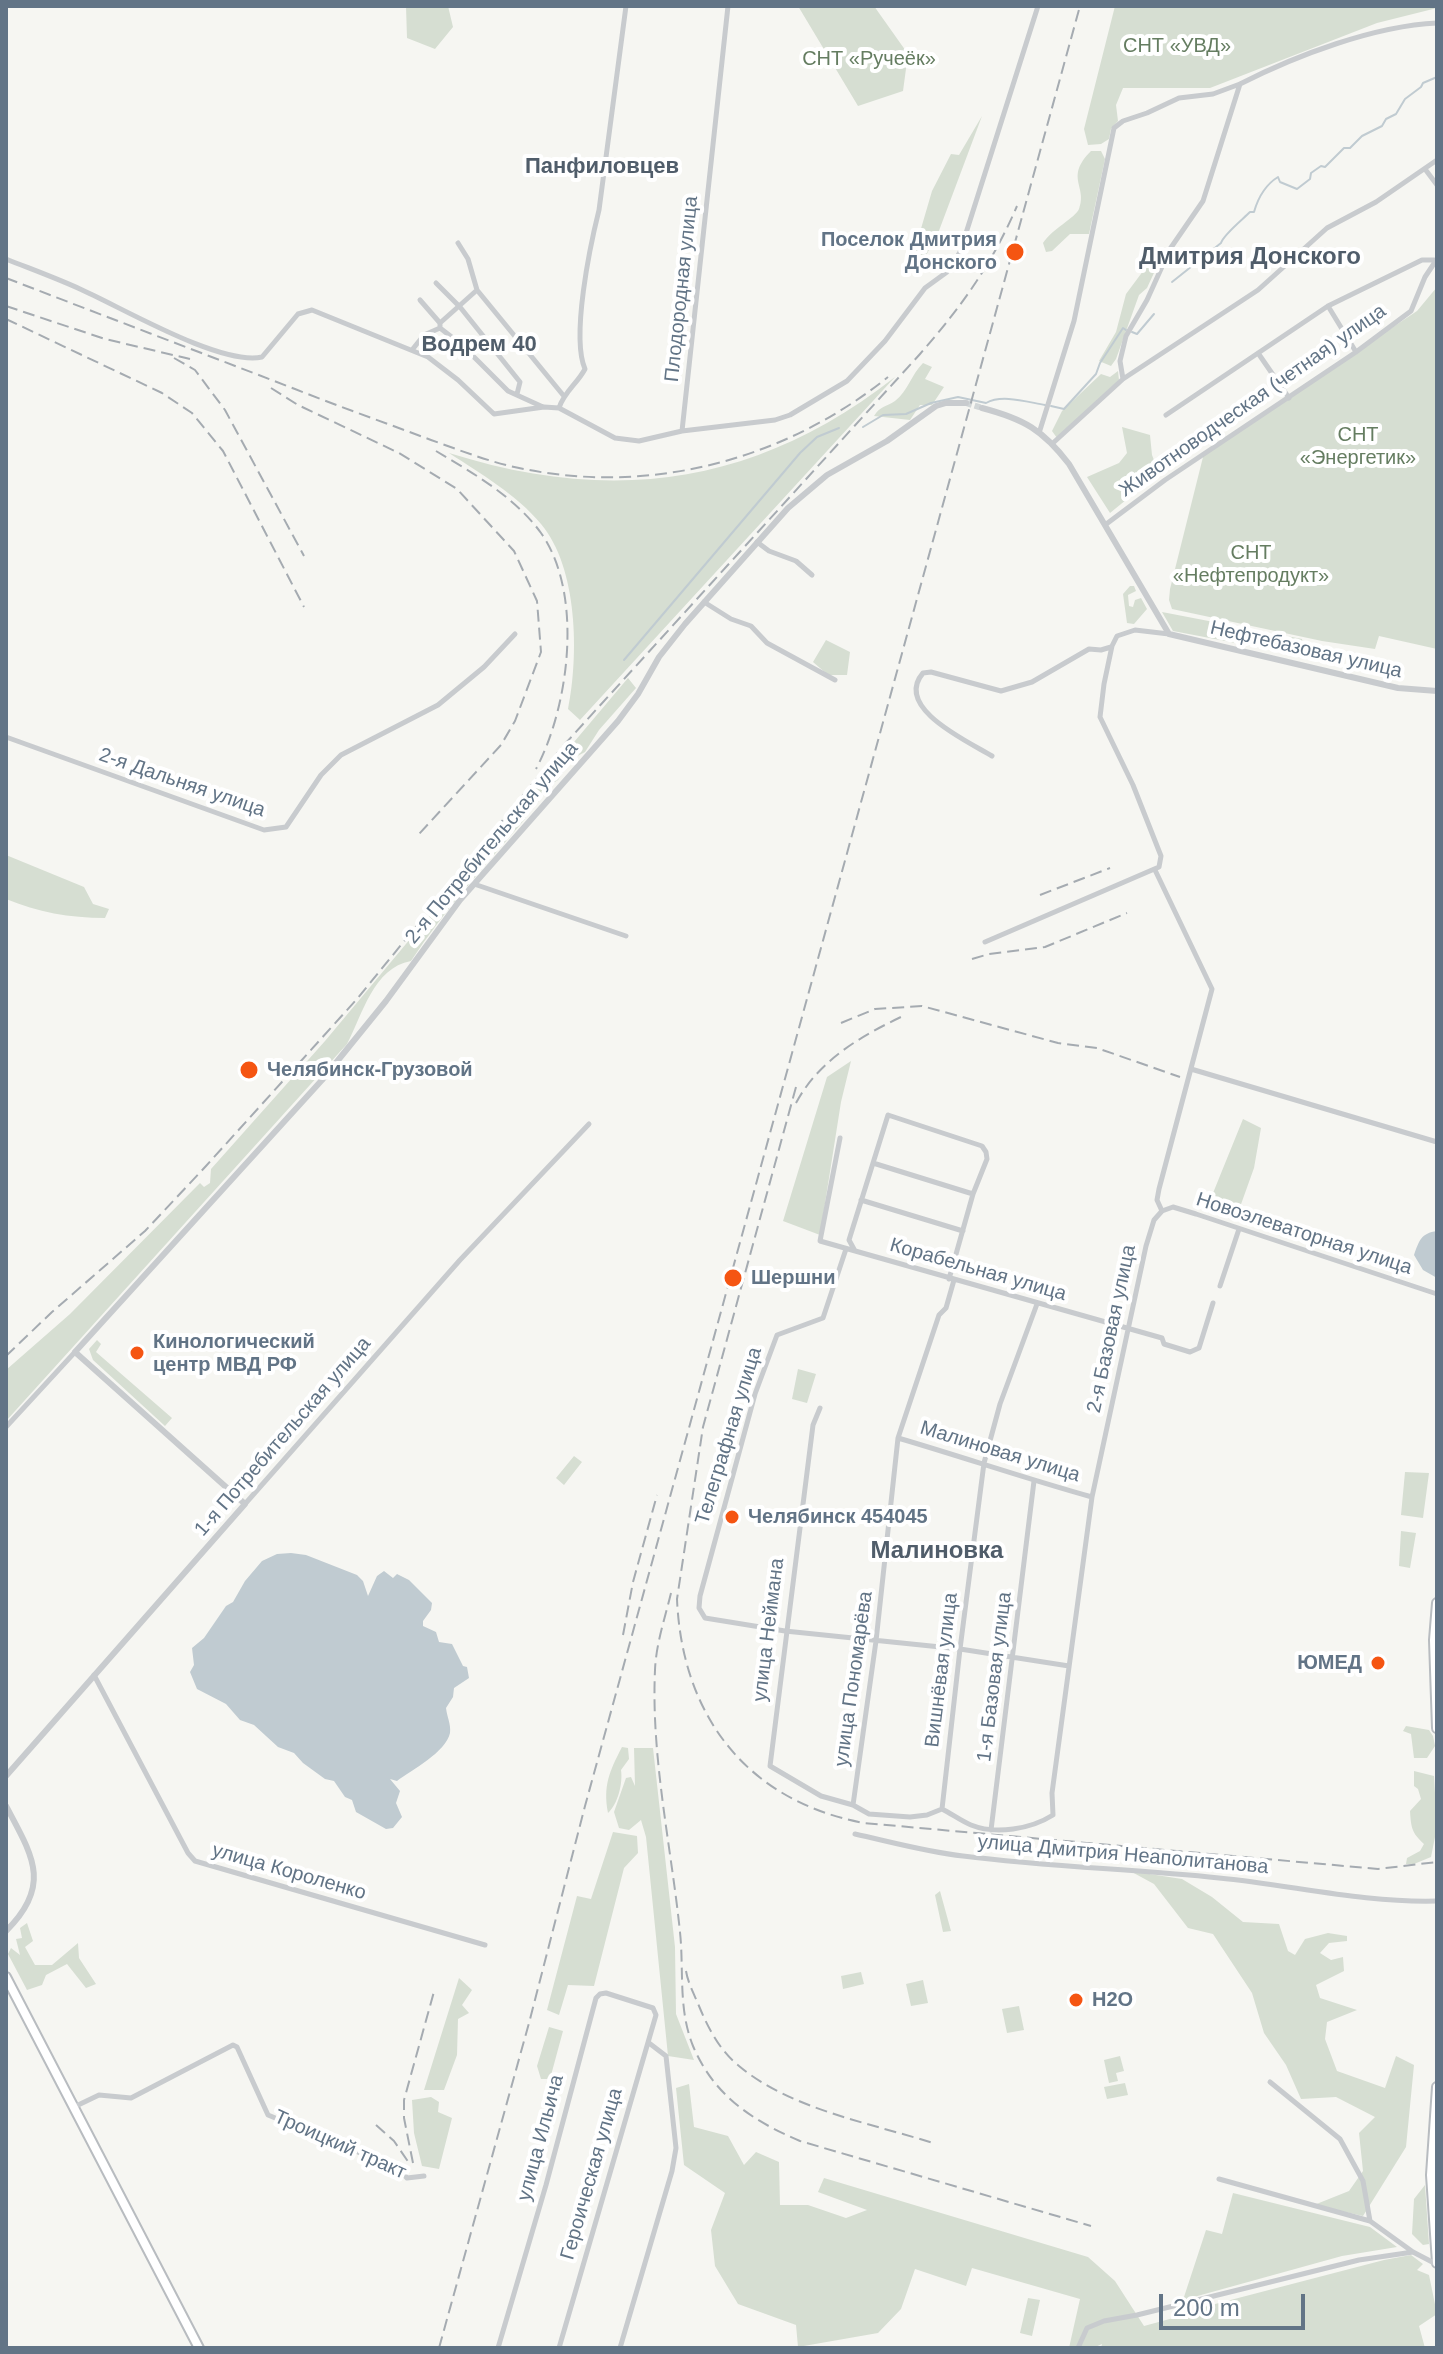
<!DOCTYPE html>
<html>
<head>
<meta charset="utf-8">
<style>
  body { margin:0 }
  #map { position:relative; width:1443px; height:2354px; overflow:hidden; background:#f6f6f2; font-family:Helvetica,sans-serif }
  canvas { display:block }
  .frame { position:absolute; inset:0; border:8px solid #627486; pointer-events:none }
  .scale { position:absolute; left:1159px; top:2294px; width:146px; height:36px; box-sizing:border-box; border:4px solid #627486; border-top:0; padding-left:10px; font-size:24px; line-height:28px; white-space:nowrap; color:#627486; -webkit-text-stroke:6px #fff; paint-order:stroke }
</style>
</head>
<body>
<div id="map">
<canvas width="1443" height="2354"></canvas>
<div class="frame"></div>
<div class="scale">200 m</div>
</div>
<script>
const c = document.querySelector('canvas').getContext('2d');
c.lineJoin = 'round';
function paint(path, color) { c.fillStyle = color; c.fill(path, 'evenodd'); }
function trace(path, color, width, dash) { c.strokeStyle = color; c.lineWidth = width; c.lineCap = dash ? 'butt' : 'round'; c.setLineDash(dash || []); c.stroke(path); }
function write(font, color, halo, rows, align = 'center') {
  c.font = font + ' Helvetica,sans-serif'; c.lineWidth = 8; c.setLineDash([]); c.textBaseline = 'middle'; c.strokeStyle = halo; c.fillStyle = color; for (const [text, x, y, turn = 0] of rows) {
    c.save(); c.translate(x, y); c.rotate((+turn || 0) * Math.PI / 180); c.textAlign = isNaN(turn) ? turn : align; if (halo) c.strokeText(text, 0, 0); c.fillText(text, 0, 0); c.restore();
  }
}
paint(new Path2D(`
  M406,6H448L453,27L435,49L407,38Z
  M798,6H874L908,54L903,91L858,106Z
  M1115,6H1437V8L1377,23L1210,88H1123L1116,105L1118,121L1111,129L1109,139L1101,144L1088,145L1084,129Z
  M982,116L937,236L925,257L913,256L932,191L951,154L959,155Z
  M1091,151H1101L1105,159L1089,234H1070L1052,251L1046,252L1043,243C1052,229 1075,218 1079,209C1088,186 1064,178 1091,151Z
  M1152,259L1159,262L1147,288L1139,295L1116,359L1111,366L1099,361L1116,332L1126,294Z
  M1437,287V649L1379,636L1375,649L1322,641L1172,609L1169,600L1170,589L1204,453L1417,311Z
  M923,363L932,367L925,379L944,387L932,405H920L910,420L874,416C880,406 886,407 895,401C908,391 911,375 923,363Z
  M1118,371L1119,380L1057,438L1052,431L1062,411L1101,374L1110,377Z
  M895,377L580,720L568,709C579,656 578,568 541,524C516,494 481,474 449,453C614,505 757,485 895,377Z
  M1122,427L1150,435L1152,455L1159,473L1110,513L1087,477L1119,463L1127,453Z
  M1130,586H1134L1136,591L1128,595L1129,606L1133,607L1135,600L1141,598L1147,609L1134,624L1127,623L1123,594Z
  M1162,612L1302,639L1304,656L1173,631Z
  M826,640L850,652L847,675H828L813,662Z
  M628,678L636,688L599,730L585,752L570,760L558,780L545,788L537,804L527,809L525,819C485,866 444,910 411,961C373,968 363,1014 347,1044L6,1421V1370L70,1314L200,1183L204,1187L210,1183L211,1169L325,1041L456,884L480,866L477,857Z
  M6,855L84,887L93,904L109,909L105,918C69,918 38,912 6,899Z
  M851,1061L841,1102L820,1235L783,1221L827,1077Z
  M1243,1119L1261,1128L1254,1168L1235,1221L1210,1210L1211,1198Z
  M97,1340L101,1344L96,1352L172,1418L165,1426L93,1360L89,1349Z
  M798,1369L816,1374L807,1403L792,1399Z
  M574,1456L582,1462L564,1485L556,1478Z
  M1405,1472L1429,1473L1423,1518L1401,1515Z
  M1401,1531L1416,1533L1410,1568L1399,1566Z
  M1406,1726L1429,1730L1433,1736L1435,1746L1427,1758H1414L1411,1734L1403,1731Z
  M622,1747L628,1748L629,1759L621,1770C623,1783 618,1804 608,1813C603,1786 609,1772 622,1747Z
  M634,1748H653L675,1947L676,2014L694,2060L668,2056L646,1837L641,1820L629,1830L619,1828L614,1812L626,1778L631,1777L635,1786Z
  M1414,1771L1434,1776L1437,1827L1431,1857L1414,1864H1406L1407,1858L1420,1851L1424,1844C1412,1833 1411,1828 1410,1811L1421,1799L1418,1789L1414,1786Z
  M613,1832L637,1836L638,1853L624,1868L594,1986L568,1985L559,2015L547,2010L577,1896L591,1899Z
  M1130,1871L1182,1879L1212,1897L1243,1922L1279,1924L1288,1951L1295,1955L1305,1939L1328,1933L1347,1936V1941L1329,1943L1320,1953L1331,1960L1343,1957L1344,1971L1316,1985L1320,1998L1357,2010L1327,2022L1325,2039L1337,2071L1385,2088L1396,2056L1414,2065L1406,2147L1363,2216L1314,2205L1349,2191L1363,2171L1359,2133L1375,2117L1336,2097L1301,2099L1286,2065L1264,2033L1252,1993L1213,1934L1188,1928L1154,1884Z
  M940,1891L951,1931L943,1932L935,1895Z
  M27,1923L33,1941L25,1947L35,1965H52L78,1943L79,1958L96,1984L86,1988L67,1964L46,1975L42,1985L27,1990L8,1954L11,1948L20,1955L16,1939L22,1938L20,1928Z
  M861,1972L864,1984L843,1989L841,1976Z
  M459,1978L472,1990L462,2005L469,2013L458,2019L457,2055L444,2090H424Z
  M923,1980L928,2003L911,2006L906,1984Z
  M1019,2006L1024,2030L1007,2033L1002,2009Z
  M549,2027L563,2031L550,2079H541L537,2066Z
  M1120,2056L1124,2071L1116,2073L1118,2081L1109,2083L1104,2060Z
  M1125,2083L1128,2095L1107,2099L1104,2087Z
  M689,2084L694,2127L728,2136L744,2165L756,2152L779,2162L780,2205H808L846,2218L867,2210L818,2192L824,2178L1088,2257L1115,2281L1144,2326L1188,2314L1196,2309L1384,2260L1411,2255L1423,2264L1417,2270L1429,2275L1437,2314L1419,2326L1425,2348H1101L1102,2344L1093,2348H1069L1080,2299L972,2268L966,2286L915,2269L901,2309L878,2333L798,2347L796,2325L738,2304L715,2266L711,2230L725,2193L684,2165L676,2088Z
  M431,2097L439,2102L438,2112L452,2118L439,2169L422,2166L414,2133L412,2100Z
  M1425,2185L1429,2244L1423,2245L1412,2234L1414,2199Z
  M1233,2193L1370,2227L1397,2247L1342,2256L1183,2300L1206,2230L1222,2234Z
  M1028,2298L1040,2300L1032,2336L1020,2333Z`), '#d6ded2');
paint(new Path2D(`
  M1437,1231V1278L1423,1270L1414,1255C1419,1241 1421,1233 1437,1231Z
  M291,1553L306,1555L357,1575L363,1581L368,1596L377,1576L384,1571L393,1578L397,1574L409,1580L432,1603L431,1610L423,1621V1626L436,1632L439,1642L452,1644L463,1666L467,1667L469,1678L454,1688L453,1697L446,1708C447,1717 451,1724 450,1733C446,1752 412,1770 397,1781L390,1779L400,1791L396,1803L402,1817L393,1828L386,1829L356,1812L352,1800L345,1797L334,1781L325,1779L303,1763L294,1753L278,1747L254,1725L240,1720L226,1704L197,1689L190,1672L194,1665L192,1648L204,1638L226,1606L233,1602L245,1581L262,1561L277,1554Z`), '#c0cbd1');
trace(new Path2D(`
  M1172,282L1221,243C1223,235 1243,219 1250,212H1254C1258,198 1265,185 1278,177L1280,182L1297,189L1310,179L1311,173L1321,166L1325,167L1344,148H1350L1362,136L1382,126L1386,119L1396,114L1405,99L1421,87L1423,83L1437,77
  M1132,332L1137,334L1154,314
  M1051,406L1064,409L1096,374L1100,363L1123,328L1126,330
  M863,427L883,415L906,414L931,403L958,397L986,403C1002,394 1027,402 1045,405
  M624,660L800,453L817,437L839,428`), '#c0cbd1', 2);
trace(new Path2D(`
  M966,403L982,408`), '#d1d6d7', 6, [6, 3]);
const primary = new Path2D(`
  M1437,1603L1434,1640L1437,1728
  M6,1977L199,2348
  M1437,2087L1431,2175L1437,2263`);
trace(primary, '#b8bcc0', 12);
trace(new Path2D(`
  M1425,169L1437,185
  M458,243L468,259L477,290L563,395
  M6,259C31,269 56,278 80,289C121,307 220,366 262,357L298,314L312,310L428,357L458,380L494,414L544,407L559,408L615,438L639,441L682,431L775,420L790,415L847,381L885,341L925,288L947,272L960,252L1038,6
  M436,283L460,307L520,382L517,394
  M420,300L440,323V328L462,345L508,391L543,407
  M1328,306L1356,352
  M440,323L477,290
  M412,350L424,335L440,328
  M1258,353L1289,398
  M1123,379L1120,361L1126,336L1147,300L1170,249L1203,201L1240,84C1297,55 1374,26 1437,23
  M559,408C564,392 577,384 585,369C571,337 590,246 599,210L626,6
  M1166,415L1328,306L1422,260H1434
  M1040,430L1074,321L1114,128L1123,121L1147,113L1179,98L1213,94L1240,84
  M682,431L728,6
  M1053,443L1123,379L1258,290L1327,228L1376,202L1437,160
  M1105,525L1165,480L1356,352L1411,311L1425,277L1437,259
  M757,542L769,551L796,561L812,575
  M704,602L731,619L751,626L767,643L835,680
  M6,737L264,830L286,827L321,775L341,755L438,705L484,667L515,634
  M992,756C969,742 893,708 923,673L931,672L1001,691L1032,682L1089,649L1101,650L1111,647
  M1155,870L1212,989L1159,1189L1157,1200L1162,1211
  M474,884L626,936
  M985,942L1159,867L1161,856L1133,785L1100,717L1104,684L1112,646L1117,636L1135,630L1169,634
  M1191,1069L1437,1142
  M840,1138L820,1241L1162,1338L1164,1344L1190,1352L1199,1348L1213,1303
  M873,1163L973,1194
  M861,1200L963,1231
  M1162,1211L1173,1207L1196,1214L1437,1294
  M846,1249L823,1318L777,1335L755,1394L700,1596L699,1608L705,1618L785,1631L960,1649L1069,1666
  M855,1251L849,1240L888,1115L982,1146L986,1152L987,1159L973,1194L949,1279
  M1220,1286L1239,1229
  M820,1408L813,1425L770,1766L821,1796L853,1805L869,1814L910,1817L927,1815L942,1809C952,1814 961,1821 971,1825C996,1835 1031,1829 1053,1815L1052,1793L1092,1497L1146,1246L1154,1220L1162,1211
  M6,1427L75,1352
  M898,1438C963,1457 1027,1479 1092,1497
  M245,1504L460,1260L589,1124
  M94,1675L188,1853L195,1861L485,1945
  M853,1805L876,1641L898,1438L939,1315L946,1308L954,1280
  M942,1809L960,1649L984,1463L1000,1404L1037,1304
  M991,1830L1034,1481
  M855,1834C891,1842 927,1852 963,1856C1048,1867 1134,1869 1219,1878C1292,1885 1363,1903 1437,1901
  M1270,2082L1340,2139L1363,2181L1370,2221
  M74,2107L99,2095L131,2098L233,2045L237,2047L268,2115L399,2169L407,2178L424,2176
  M1219,2179L1370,2221L1413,2252L1436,2264
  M498,2348L546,2185L596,1998L600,1994L606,1993L653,2008L656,2015L559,2348
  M620,2348L672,2171L676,2148L666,2056L649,2043
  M1078,2348L1087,2328L1104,2321L1137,2315L1359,2260L1413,2252`), '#c8cbce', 5);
trace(new Path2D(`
  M982,408C1024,419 1043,430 1069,464L1169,634L1398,688L1437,691
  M6,1776L245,1504L75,1352L322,1080L386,1001L460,900L618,721L638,694L659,657L685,624L788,508L827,475L887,441L936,406L946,403H966
  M6,1806C32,1855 53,1885 6,1931`), '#c8cbce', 6);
trace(primary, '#fff', 8);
trace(new Path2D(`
  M6,278C102,315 199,352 295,389C340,407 386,423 431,440C462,451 492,463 524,469C653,495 786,459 888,377
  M6,306L105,339L190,359
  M6,319L162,393L192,413L223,451L304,607
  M174,358L195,370L225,410L304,556
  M271,388L298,405L399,453L457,489L514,551L537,601L541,652L515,721L501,745L419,834
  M436,451C473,473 515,497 541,533C584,594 569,707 536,769
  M1040,895L1110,868
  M972,959L989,954L1045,947L1127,913
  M841,1023L875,1009L922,1006L1058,1043L1097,1048L1180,1077
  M796,1087L703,1427L677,1599C682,1716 747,1801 864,1823L1378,1869L1437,1862
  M796,1103C819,1060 861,1036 903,1016
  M6,1356L52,1312L145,1231L206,1166L357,999L564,745L920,354C962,306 992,264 1017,206
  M671,1593C665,1618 656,1644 655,1670C651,1758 671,1845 680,1932C684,1970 678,2009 693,2046C714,2096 753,2121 800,2141L1091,2226
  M623,1635L633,1582L657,1495
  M686,1971C688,1983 694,1994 699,2006C708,2028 720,2051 739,2066C790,2109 870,2123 933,2143
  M376,2125L394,2141L409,2163
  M413,2163L404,2118V2100L435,1988
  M439,2348L529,2023L585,1806L1080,6`), '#a5abb1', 2, [12, 6]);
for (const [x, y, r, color] of [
  [1015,252,10,"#f55512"],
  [249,1070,10,"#f55512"],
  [733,1278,10,"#f55512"],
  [137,1353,8,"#f55512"],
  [732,1517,8,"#f55512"],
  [1378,1663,8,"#f55512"],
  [1076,2000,8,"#f55512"]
]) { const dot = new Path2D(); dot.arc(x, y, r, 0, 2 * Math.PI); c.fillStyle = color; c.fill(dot); trace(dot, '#fff', 3); }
write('20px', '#657d61', '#fff', [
  ["СНТ «УВД»",1177,46],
  ["СНТ «Ручеёк»",869,59],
  ["СНТ",1358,435],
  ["«Энергетик»",1358,458],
  ["СНТ",1251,553],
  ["«Нефтепродукт»",1251,576]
]);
write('bold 20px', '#627486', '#fff', [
  ["Поселок Дмитрия",997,240,"right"],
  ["Донского",997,263,"right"],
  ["Челябинск-Грузовой",267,1070],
  ["Шершни",751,1278],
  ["Кинологический",153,1342],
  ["центр МВД РФ",153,1365],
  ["Челябинск 454045",748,1517],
  ["ЮМЕД",1362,1663,"right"],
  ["H2O",1092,2000]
], 'left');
write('20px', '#627486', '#fff', [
  ["Плодородная улица",682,289,-84],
  ["Животноводческая (четная) улица",1253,401,-35],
  ["Нефтебазовая улица",1306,650,13],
  ["2-я Дальняя улица",182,783,19],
  ["2-я Потребительская улица",492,843,-50],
  ["Новоэлеваторная улица",1304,1234,18],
  ["Корабельная улица",978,1270,16],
  ["2-я Базовая улица",1112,1329,-78],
  ["Телеграфная улица",729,1436,-73],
  ["1-я Потребительская улица",283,1437,-49],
  ["Малиновая улица",1000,1452,17],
  ["улица Неймана",769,1630,-83],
  ["Вишнёвая улица",942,1670,-83],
  ["1-я Базовая улица",995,1677,-83],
  ["улица Пономарёва",854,1679,-82],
  ["улица Дмитрия Неаполитанова",1123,1855,5],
  ["улица Короленко",289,1872,16],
  ["улица Ильича",541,2138,-75],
  ["Троицкий тракт",340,2145,24],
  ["Героическая улица",592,2174,-74]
]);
write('bold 22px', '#505d6a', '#fff', [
  ["Панфиловцев",602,167],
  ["Водрем 40",479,345]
]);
write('bold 24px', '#505d6a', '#fff', [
  ["Дмитрия Донского",1250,257],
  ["Малиновка",937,1551]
]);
</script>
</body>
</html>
